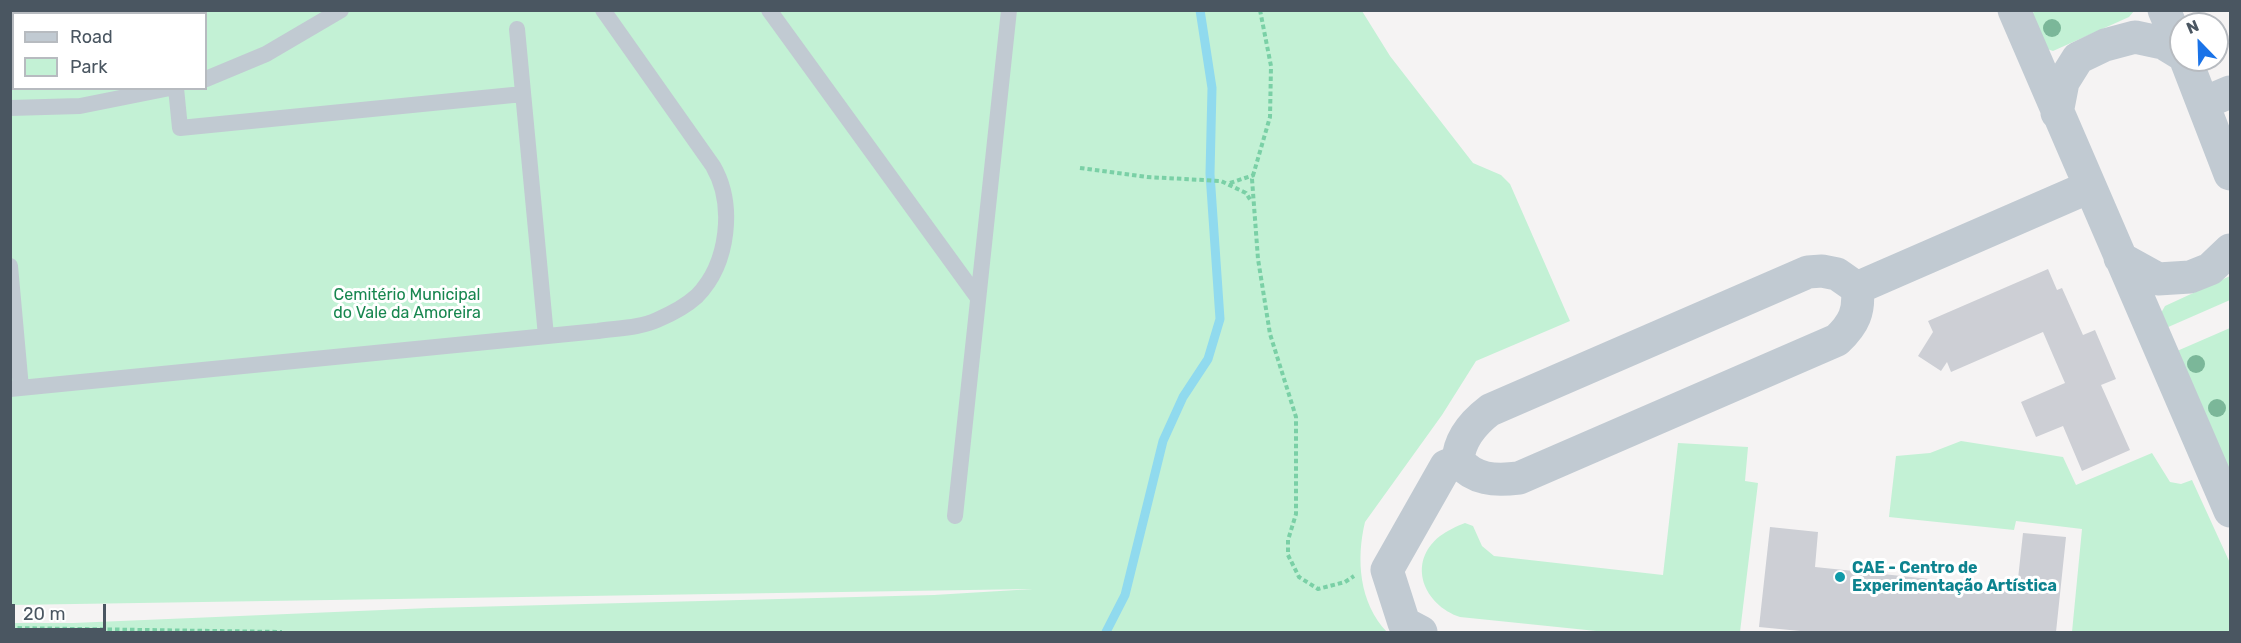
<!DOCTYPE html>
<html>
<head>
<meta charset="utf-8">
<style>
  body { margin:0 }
  #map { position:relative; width:2241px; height:643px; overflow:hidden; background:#f5f3f3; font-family:Rubik,sans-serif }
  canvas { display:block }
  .frame { position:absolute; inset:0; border:12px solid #4a5661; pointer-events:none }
  .legend { position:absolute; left:12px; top:12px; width:195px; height:78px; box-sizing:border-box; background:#fff; border:2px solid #b7bbc0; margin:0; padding:8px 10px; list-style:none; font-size:18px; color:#4a5661 }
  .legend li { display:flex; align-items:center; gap:12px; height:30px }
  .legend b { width:30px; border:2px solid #b7bbc0 }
  .north { position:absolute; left:2169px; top:12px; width:60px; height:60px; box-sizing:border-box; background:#fff; border:2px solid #b7bbc0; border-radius:50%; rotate:337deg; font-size:16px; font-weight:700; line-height:24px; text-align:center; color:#4a5661 }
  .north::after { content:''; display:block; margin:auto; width:21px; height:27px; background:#1a73e8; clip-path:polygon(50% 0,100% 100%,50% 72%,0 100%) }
  .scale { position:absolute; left:12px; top:604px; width:94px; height:27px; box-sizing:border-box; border:3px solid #4a5661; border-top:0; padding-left:8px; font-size:18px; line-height:21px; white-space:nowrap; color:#4a5661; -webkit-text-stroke:4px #fff; paint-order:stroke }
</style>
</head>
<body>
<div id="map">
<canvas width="2241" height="643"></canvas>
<div class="frame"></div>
<ul class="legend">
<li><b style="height:8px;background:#c1cad2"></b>Road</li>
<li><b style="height:16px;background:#c3f1d5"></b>Park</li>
</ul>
<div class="north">N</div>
<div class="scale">20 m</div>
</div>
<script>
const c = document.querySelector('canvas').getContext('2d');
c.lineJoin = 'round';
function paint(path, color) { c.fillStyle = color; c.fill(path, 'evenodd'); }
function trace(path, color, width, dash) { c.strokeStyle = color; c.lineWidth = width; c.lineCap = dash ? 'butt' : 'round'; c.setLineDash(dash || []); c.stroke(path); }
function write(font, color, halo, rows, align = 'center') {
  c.font = font + ' Rubik,sans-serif'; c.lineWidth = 6; c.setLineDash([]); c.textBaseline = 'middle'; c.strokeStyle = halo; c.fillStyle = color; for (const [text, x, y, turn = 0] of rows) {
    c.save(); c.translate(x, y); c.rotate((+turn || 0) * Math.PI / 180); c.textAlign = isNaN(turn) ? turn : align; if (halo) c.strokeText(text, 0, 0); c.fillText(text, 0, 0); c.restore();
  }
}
paint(new Path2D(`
  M2038,10L2134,11L2129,17L2053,51L2047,49L2028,15Z
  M11,11H1362L1390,56L1473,163L1501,175L1510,184L1570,321L1476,361L1442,415L1365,522C1356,559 1359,603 1387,632H11L10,623H73L430,608L934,595L1033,589L11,605ZM14,14H206V88H14Z
  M2230,276V300L2166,328L2161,313L2165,306Z
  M2230,328V473L2177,351Z
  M1961,441L2063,457L2076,485L2152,453L2170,482L2181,484L2192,480L2230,563V632H2072L2082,529L2016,521L2014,530L1889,517L1896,456L1930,453Z
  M1678,443L1748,447L1745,481L1758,483L1740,632H1606L1460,617C1424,605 1406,563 1440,536C1447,531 1457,526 1465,523L1473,526L1482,546L1494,556L1663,575Z`), '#c3f1d5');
trace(new Path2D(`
  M1106,632L1125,595L1163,441L1183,397L1208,359L1220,319L1210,174L1212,88L1200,10`), '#90daee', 9);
paint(new Path2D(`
  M2048,269L2057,290L2062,288L2083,335L2095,330L2116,379L2101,385L2130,450L2082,471L2063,426L2036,437L2021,402L2065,383L2043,332L1951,372L1947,362L1941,371L1918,356L1933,332L1928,321Z
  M1770,527L1818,532L1815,567L2017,588L2023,533L2066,537L2056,632H1810L1759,627Z`), '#cdcfd5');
trace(new Path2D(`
  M1260,10L1271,66L1270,117L1252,179L1258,259L1270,334L1296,417V514L1288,540V555L1299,577L1318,589L1345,582L1354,576
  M1080,168L1147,177L1221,181L1246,193L1251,201
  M1230,183L1254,175
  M10,628L282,632`), '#7ad0a6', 4, [4.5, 3]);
trace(new Path2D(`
  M769,10L978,298
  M517,29L546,336
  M206,79L266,54L341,10
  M176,88L180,128L523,94
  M10,108L80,106L170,88
  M10,266L21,388
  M10,389L598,331C618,328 639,328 657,320C671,314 686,306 697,296C729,263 735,204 713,166L603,10
  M955,516L1009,10`), '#c1cad2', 16);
trace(new Path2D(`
  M2014,10L2230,511
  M2164,10L2181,49
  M2186,60L2230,174
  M2204,103L2230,92
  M2057,113L2063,82L2078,58L2105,45L2135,37L2163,43L2181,54
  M2120,258L2158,279L2190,277L2210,269L2230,250
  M1822,271L1837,274L1857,288C1860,311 1854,324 1837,340L1519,478C1494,481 1475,480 1458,461C1459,439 1473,423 1490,410L1808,272Z
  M1857,288L2089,187
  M1421,632L1404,623L1387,570L1446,466L1458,461`), '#c1cad2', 33);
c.fillStyle = '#7bb799';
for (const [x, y] of [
  [2052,28],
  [2196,364],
  [2217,408]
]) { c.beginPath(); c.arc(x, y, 9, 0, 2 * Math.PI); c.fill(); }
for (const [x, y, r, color] of [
  [1840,577,6,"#0f9aa8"]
]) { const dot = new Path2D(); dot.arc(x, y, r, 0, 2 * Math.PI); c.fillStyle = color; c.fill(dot); trace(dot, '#fff', 2); }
write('16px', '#17864f', '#fff', [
  ["Cemitério Municipal",407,295],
  ["do Vale da Amoreira",407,313]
]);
write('bold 16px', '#0d838f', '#fff', [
  ["CAE - Centro de",1852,568],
  ["Experimentação Artística",1852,586]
], 'left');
</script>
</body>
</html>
